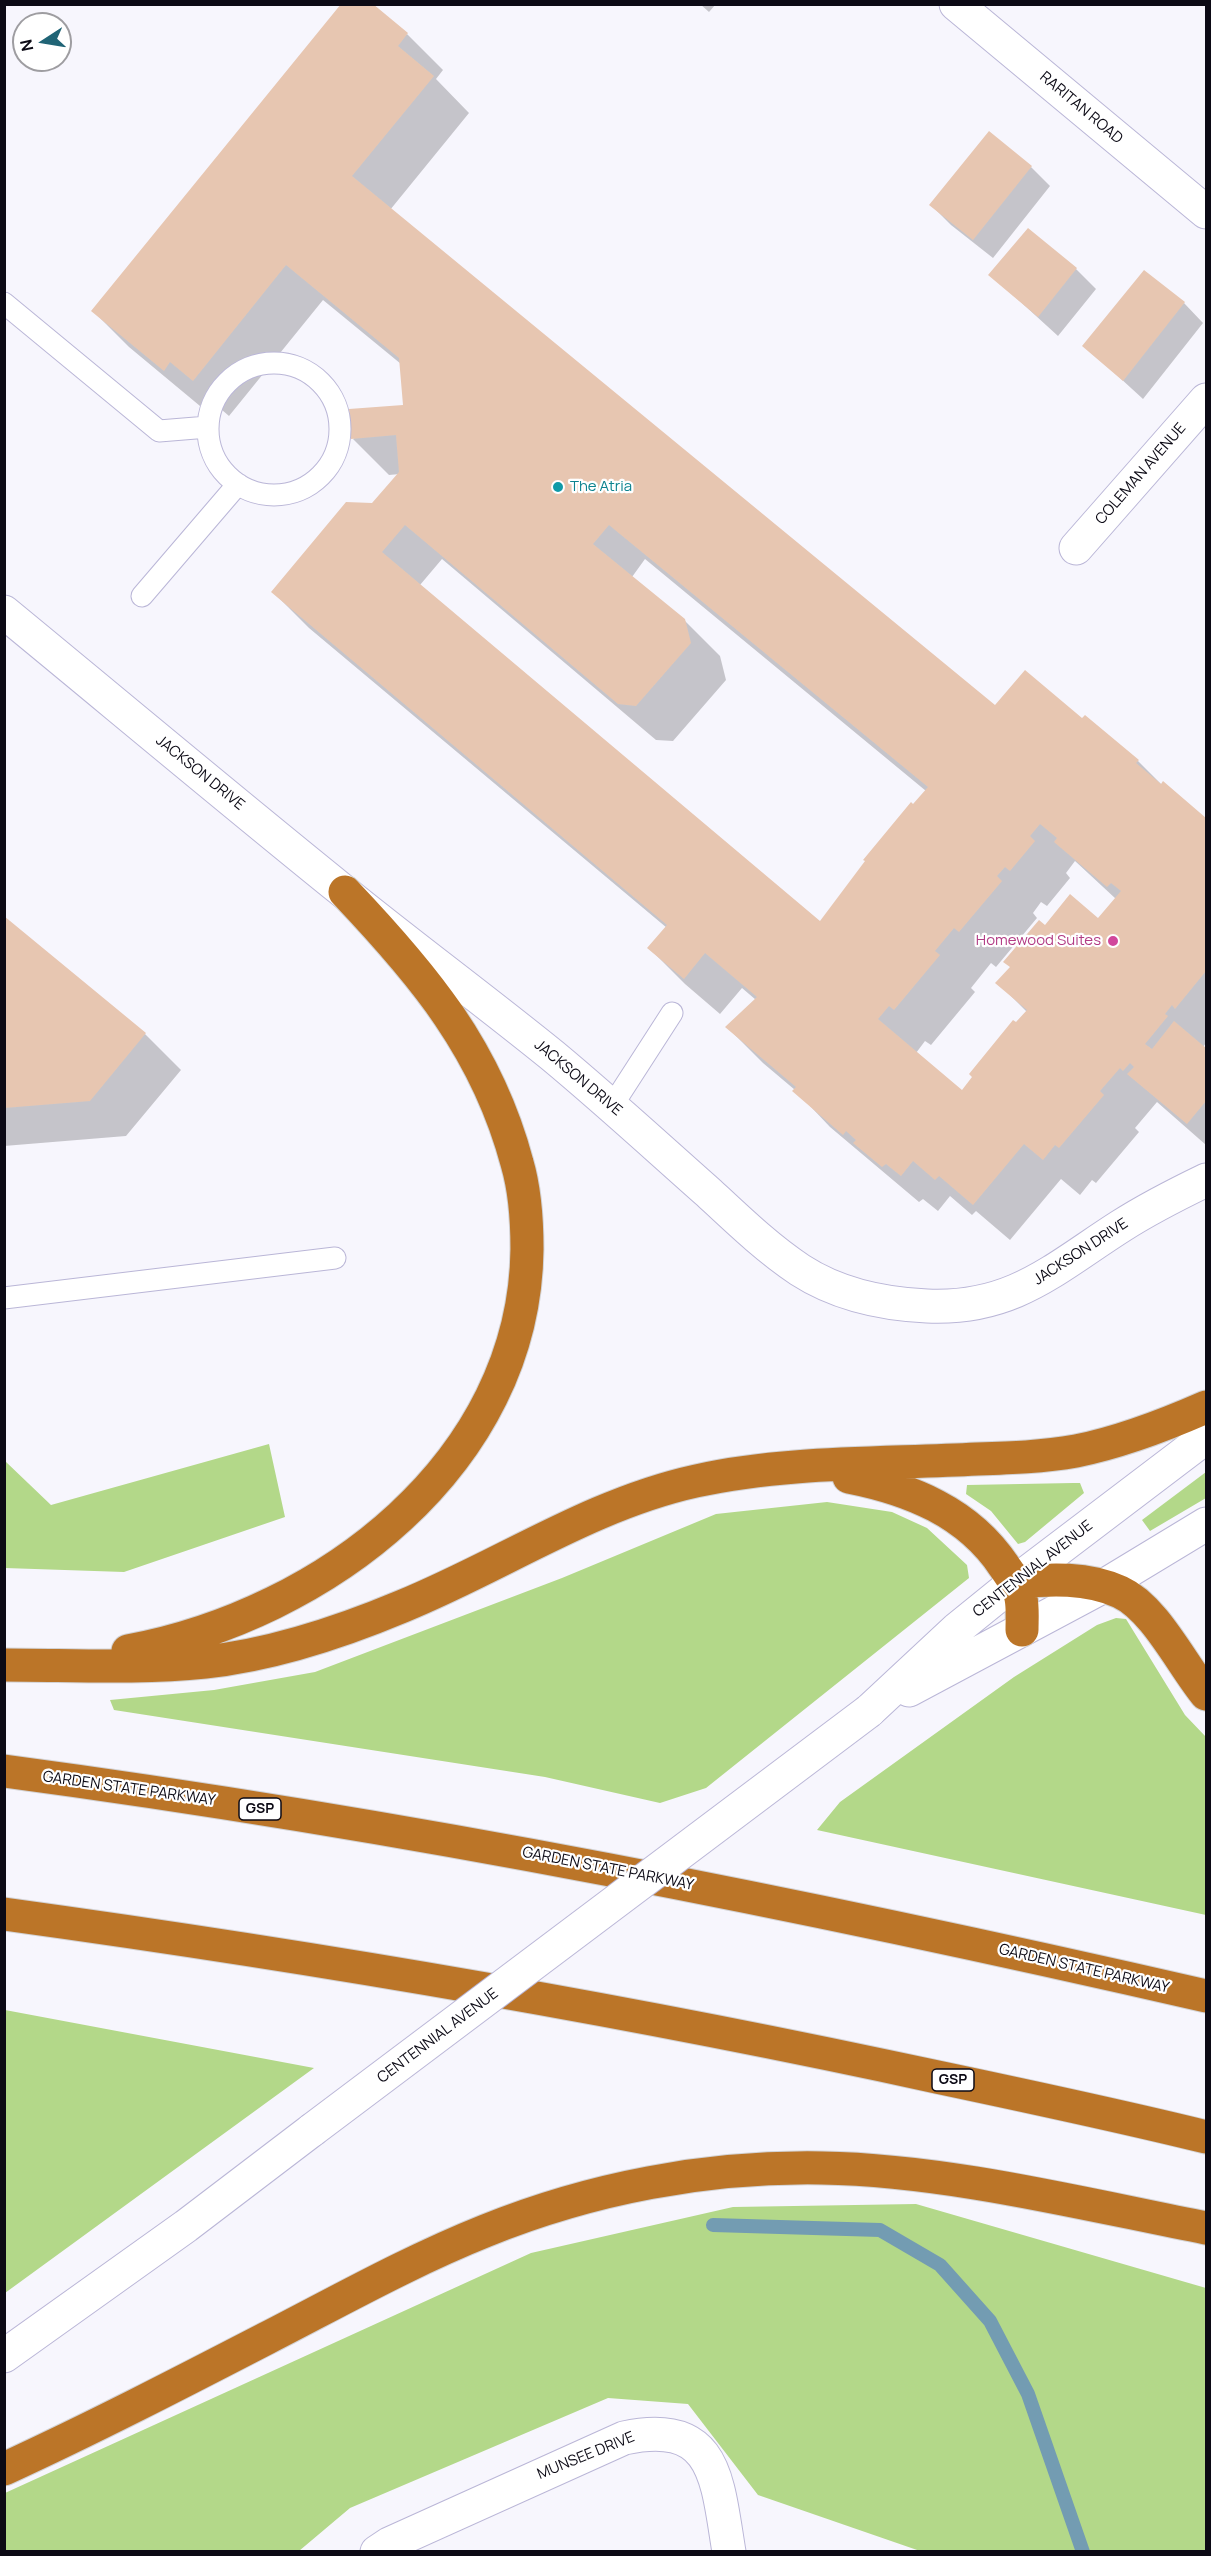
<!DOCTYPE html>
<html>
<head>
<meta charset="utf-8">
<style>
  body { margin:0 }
  #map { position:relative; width:1211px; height:2556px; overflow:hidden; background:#f7f6fd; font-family:Manrope,sans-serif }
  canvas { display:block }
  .frame { position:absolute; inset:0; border:6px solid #0c0a15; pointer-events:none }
  .north { position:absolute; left:12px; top:12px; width:60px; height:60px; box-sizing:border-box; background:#fff; border:2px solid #9e9da1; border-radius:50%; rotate:258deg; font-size:16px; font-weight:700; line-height:24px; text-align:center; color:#0c0a15 }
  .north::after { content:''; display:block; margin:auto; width:21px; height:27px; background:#206476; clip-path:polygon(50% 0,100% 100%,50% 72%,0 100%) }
</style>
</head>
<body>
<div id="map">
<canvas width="1211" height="2556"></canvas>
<div class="frame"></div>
<div class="north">N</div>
</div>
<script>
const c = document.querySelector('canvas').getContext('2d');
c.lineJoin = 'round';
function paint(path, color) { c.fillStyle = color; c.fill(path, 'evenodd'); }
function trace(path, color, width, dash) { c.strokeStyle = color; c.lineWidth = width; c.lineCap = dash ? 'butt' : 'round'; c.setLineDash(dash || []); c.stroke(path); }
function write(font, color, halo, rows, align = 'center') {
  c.font = font + ' Manrope,sans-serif'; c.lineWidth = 4.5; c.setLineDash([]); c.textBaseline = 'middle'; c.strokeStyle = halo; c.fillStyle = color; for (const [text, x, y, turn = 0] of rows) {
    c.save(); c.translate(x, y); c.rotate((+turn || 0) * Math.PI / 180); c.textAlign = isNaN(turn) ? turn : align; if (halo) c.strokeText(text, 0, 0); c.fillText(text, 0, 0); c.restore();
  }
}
paint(new Path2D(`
  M269,1444L285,1517L124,1572L5,1568V1461L51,1505Z
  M1206,1472V1498L1150,1531L1142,1520Z
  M1073,1483H1080L1084,1493L1025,1542L1018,1544L991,1511L966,1494L967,1485Z
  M827,1502L892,1512L927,1528L967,1565L969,1578L706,1788L660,1803L545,1777L114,1710L110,1700L214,1690L315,1672L562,1578L716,1514Z
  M1116,1618L1126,1619L1185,1715L1206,1737V1915L817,1830L840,1802L1014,1677L1097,1625Z
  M4,2010H5L314,2068L5,2293Z
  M916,2204L1206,2288V2551H920L758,2495L688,2404L608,2398L350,2508L299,2551H5V2493L531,2253L733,2207Z`), '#b3d889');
paint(new Path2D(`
  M700,4H716L709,12Z
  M407,34L443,70L436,79L469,113L390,210L995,707L1082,720L1138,761L1162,785L1163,784L1206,820V1043L1203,1047L1206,1050V1145L1157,1102L1135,1128L1139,1132L1096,1183L1092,1180L1080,1195L1061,1179L1010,1240L976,1211L972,1215L950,1196L938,1211L923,1199L919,1202L830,1127L795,1090L763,1063L727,1027L756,1000L742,988L720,1014L685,984L649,948L667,928L309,628L273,592L372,504L400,474L389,475L353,439L405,407L401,364L323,300L229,416L207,397L200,406L129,347L93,311ZM442,559L656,740L673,741L726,680L720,656L684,620L632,577L645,559L926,791L820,923L420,585ZM1075,861L1116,899L1098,920L1045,927L998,983L1027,1012L962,1092L916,1053L925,1041L931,1045L975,992L971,988L991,963L996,967L1037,918L1033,913L1041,902L1047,906L1070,878L1066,873Z
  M1031,167L1050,186L993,258L951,225L931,205Z
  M1028,231L1076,269L1096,289L1058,336L990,274Z
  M1184,303L1203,323L1143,399L1084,345Z
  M4,918L145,1034L181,1070L126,1136L4,1146Z`), '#0003');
trace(new Path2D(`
  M713,2225L880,2230L940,2265L990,2321L1028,2394L1083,2552`), '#739cb2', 14);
paint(new Path2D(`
  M341,4H373L408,33L398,46L434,76L352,176L995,705L1025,670L1082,718L1085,715L1139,760L1136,763L1161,784L1163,781L1206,818V971L1175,1009L1172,1005L1165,1014L1168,1016L1145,1044L1152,1049L1174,1021L1206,1048V1101L1187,1124L1127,1074L1134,1067L1130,1063L1123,1071L1120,1068L1100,1091L1104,1095L1059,1148L1055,1145L1043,1160L1024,1144L973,1205L939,1176L935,1180L913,1161L901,1176L886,1164L882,1167L853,1143L856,1140L846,1131L843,1135L792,1091L796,1087L725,1027L757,997L705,953L684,979L647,948L667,925L271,592L346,502L372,503L399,472L396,435L351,439L349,409L403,405L399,358L286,265L193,381L170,362L164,371L91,311ZM405,525L618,704L636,706L691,643L685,619L593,544L609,525L928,787L913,804L911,802L863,860L865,861L820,921L382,552ZM1040,824L1057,838L1054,842L1107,887L1111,883L1121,891L1098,918L1070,894L1045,925L1039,920L1003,962L1010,967L995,983L1027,1010L1016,1022L1013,1020L969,1074L972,1077L962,1090L878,1019L889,1006L894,1010L940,955L935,951L954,928L959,932L1002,881L997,876L1005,867L1010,871L1035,841L1030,836Z
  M989,131L1032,166L973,240L929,205Z
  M1028,228L1077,268L1038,317L988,275Z
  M1144,270L1185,302L1123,381L1082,346Z
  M4,916L146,1033L90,1101L4,1108Z`), '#e7c6b1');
const lane = new Path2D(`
  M4,303L159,431L208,427
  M208 429a66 66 0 1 1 132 0a66 66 0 1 1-132 0Z
  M142,596L238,484
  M612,1106L672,1013
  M4,1298L335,1258`);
const street = new Path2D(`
  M1076,548L1206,400
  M4,612C117,705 229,799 343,891C412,947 484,1000 553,1056C606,1100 657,1147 709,1193C738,1220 767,1248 800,1270C837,1294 883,1304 927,1306C1013,1310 1055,1268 1121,1226C1149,1208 1177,1194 1206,1180
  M377,2552L389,2544L624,2438C717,2418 717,2480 729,2552`);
const secondary = new Path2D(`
  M956,4L1206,212
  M909,1690L1102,1587L1206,1524
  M869,1711L957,1629L1015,1582L1206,1437
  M4,2356L186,2226L312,2130`);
const highway = new Path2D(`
  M849,1477C910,1489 968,1512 1004,1566C1011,1576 1019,1586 1021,1598C1023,1609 1022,1619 1022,1630
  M1015,1582C1050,1579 1087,1577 1120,1592C1155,1608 1182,1665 1206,1694
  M128,1651C324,1615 525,1463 527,1249C527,1220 525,1190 517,1163C487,1050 423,974 345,892
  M4,1665C71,1665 138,1669 205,1662C272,1655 341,1632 403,1606C501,1566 591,1504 696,1481C785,1461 885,1464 977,1459C1010,1458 1043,1457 1076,1451C1121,1442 1165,1425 1206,1407
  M4,1771C409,1825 809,1905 1206,1996
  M4,1914C317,1957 628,2010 937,2077C1027,2096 1117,2115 1206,2137
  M4,2469C93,2428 180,2383 267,2338C339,2301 410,2261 485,2231C591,2188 707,2166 822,2168C947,2170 1083,2204 1206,2228`);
trace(lane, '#bab6d7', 23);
trace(street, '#bab6d7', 35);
trace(secondary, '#bab6d7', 35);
trace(highway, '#d3d3d5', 35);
trace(lane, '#fff', 21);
trace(street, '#fff', 33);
trace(secondary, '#fff', 33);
trace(highway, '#bb7528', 33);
const secondaryBridge = new Path2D(`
  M312,2130L869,1711`);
trace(secondaryBridge, '#bab6d7', 35, []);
trace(secondaryBridge, '#fff', 33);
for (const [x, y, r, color] of [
  [558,487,6,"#0f9aa8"],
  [1113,941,6,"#d1479c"]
]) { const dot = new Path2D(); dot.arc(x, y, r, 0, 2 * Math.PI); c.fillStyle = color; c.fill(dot); trace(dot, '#fff', 2); }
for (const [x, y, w] of [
  [260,1809,42],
  [953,2080,42]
]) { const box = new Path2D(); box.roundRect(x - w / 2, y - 11, w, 22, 4.5); c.fillStyle = '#fff'; c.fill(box); trace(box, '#0c0a15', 1.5); }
write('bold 14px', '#0c0a15', null, [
  ["GSP",260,1809],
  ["GSP",953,2080]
]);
write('15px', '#0c0a15', '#fff', [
  ["RARITAN ROAD",1081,108,40],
  ["COLEMAN AVENUE",1141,474,-49],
  ["JACKSON DRIVE",200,773,39],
  ["JACKSON DRIVE",578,1078,40],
  ["JACKSON DRIVE",1081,1252,-33],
  ["CENTENNIAL AVENUE",1033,1569,-38],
  ["GARDEN STATE PARKWAY",129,1789,8],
  ["GARDEN STATE PARKWAY",608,1869,11],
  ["GARDEN STATE PARKWAY",1084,1969,13],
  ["CENTENNIAL AVENUE",438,2036,-37],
  ["MUNSEE DRIVE",586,2456,-22]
]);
write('15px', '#0d838f', '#fff', [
  ["The Atria",570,487]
], 'left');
write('15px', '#b23c85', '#fff', [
  ["Homewood Suites",1101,941]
], 'right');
</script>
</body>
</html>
